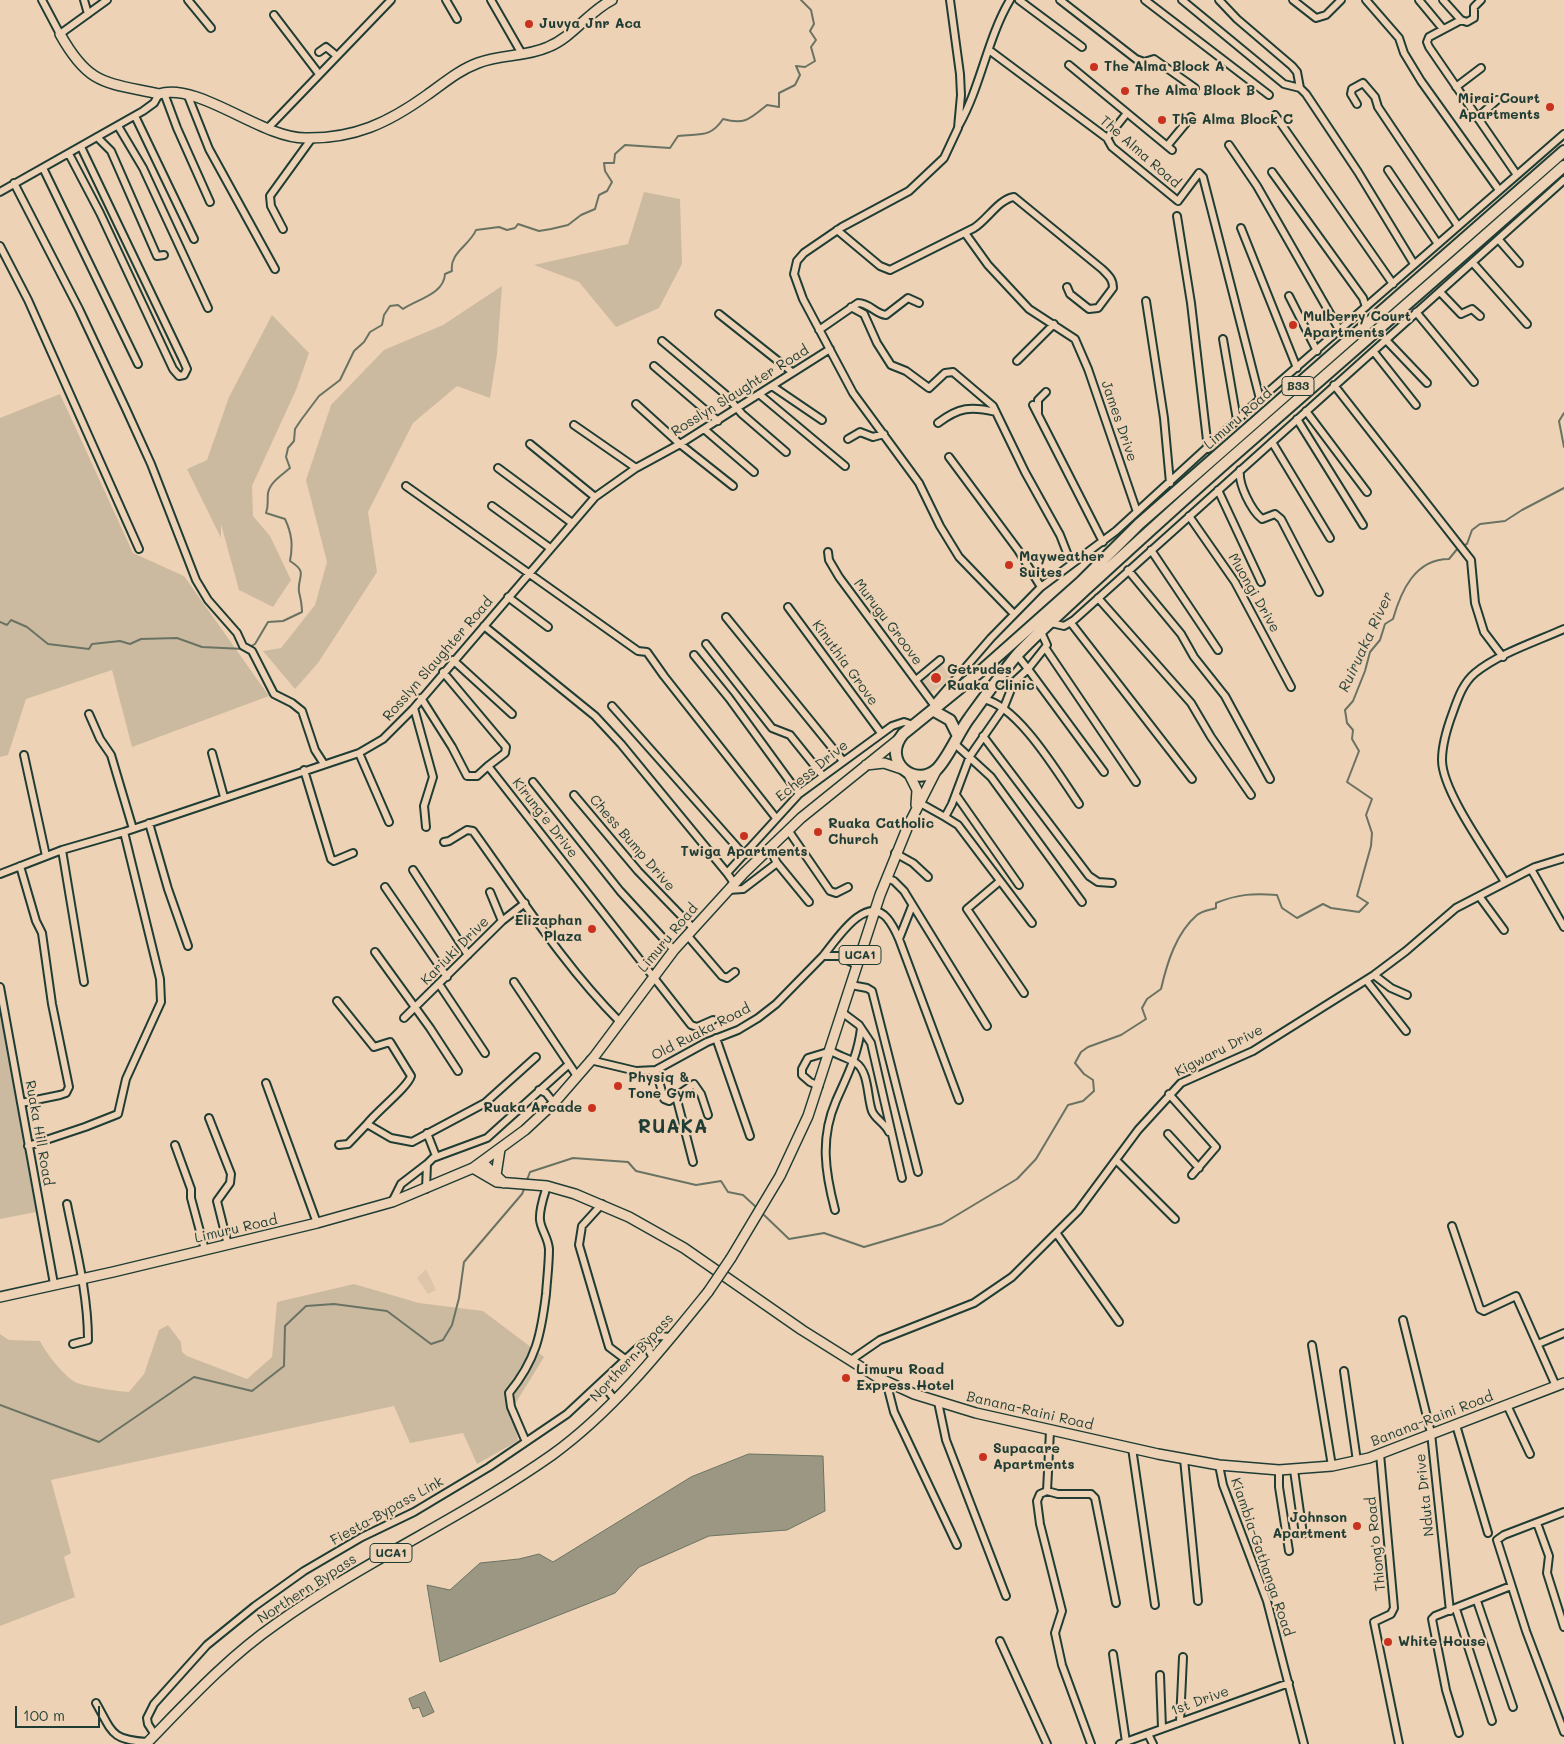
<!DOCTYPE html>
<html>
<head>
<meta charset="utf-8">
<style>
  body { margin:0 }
  #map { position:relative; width:1564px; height:1744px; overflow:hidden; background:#eed2b5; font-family:Mali,sans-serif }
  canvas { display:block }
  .scale { position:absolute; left:15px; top:1706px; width:85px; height:22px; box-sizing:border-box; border:2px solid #1f3d34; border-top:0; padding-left:6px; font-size:15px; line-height:18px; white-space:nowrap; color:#1f3d34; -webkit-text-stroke:4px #eed2b5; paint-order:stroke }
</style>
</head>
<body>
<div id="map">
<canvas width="1564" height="1744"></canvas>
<div class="scale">100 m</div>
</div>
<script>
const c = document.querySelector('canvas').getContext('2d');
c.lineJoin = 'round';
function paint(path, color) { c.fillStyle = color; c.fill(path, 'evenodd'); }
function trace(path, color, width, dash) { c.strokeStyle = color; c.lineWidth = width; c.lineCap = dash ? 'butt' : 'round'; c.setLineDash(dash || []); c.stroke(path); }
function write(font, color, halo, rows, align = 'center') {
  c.font = font + ' Mali,sans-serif'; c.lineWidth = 4.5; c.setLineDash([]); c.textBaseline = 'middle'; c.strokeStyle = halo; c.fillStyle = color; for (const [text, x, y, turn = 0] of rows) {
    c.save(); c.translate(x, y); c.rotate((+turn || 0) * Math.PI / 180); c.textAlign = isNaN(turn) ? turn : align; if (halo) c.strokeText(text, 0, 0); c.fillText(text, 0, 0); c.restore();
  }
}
paint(new Path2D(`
  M940,662L952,678L929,694L919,679Z
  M426,1269L436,1290L428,1294L417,1278Z`), '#ddc5aa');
paint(new Path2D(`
  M644,192L680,199L682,264L659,308L616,327L579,282L534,265L628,244Z
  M502,286L497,354L490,398L457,386L413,423L368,512L377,572L318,663L295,689L263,651L281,648L315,605L327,562L306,480L331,405L384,350L443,325Z
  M272,315L309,353L296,390L252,486L253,516L270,536L291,580L273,607L239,590L221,524V538L187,469L207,460L229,397Z
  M60,394L133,553L184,576L269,696L132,747L112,670L26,699L8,755L0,757V418Z
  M0,1008L36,1212L0,1219Z
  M354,1284L419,1303L483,1311L544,1357L512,1409L518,1441L477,1464L463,1433L410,1443L394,1406L51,1480L71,1553L64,1557L75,1597L0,1626V1334L9,1340L40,1341C46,1353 63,1375 75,1382C86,1387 117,1391 129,1392L144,1374L159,1330L168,1325L181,1342L182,1352L187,1356L247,1379L272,1357L277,1302Z`), '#ccbaa0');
const water = new Path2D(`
  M749,1454L823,1456L825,1511L787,1530L709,1536L639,1567L615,1593L440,1662L427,1585L450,1590L480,1563L519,1559L539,1554L553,1562L691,1477Z
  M425,1692L434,1712L423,1717L419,1707L413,1709L409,1699Z`);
paint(water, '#9c9782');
trace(water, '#6a7363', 1);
trace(new Path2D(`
  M1564,413L1559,421L1564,447
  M1462,546L1467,544L1472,530L1480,524L1505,521L1522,510L1564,488
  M0,622L7,625L11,620L27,627L48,644L89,649L92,644L120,641L130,644L141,639L177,638L202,647L244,649
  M248,648L255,644L268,622L283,621L302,612C302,604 301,600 299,592C297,576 309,573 290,561C293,545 292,534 285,519L266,513C269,505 267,500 268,493C270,482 282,475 290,468L286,457L288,448L294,441L295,429L301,420L319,396L340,380L354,351L364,342L370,332L382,325L384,315L390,306L398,305L403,309C418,299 444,294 445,274L452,271C449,253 470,245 476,230L499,227L507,230L515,228L518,224L539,231L551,229L568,225L581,215L595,209L599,195L607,191L612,182L605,171L604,163H614L615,154L625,145L670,148L678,136C698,133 710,139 723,119C745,125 750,119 767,105L779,107V93L795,85L800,75L796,66L805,67L815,61L811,47L816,40L810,31L814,24L811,10L801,0
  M527,1180L530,1172L573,1158L628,1162L636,1171L696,1185L721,1181L728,1192L743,1195L757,1208
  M764,1215L789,1239L824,1233L864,1247L942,1224L1017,1179L1036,1159L1068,1105L1083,1101L1094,1091L1093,1080L1084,1074L1075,1063L1081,1052L1088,1047L1121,1035L1146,1019L1142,1008L1147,999L1161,989C1167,963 1176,933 1197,915C1202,911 1210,910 1216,908V903C1238,894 1254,893 1277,895L1282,908L1297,918L1323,904L1331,908L1359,912L1368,903L1357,896L1371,846L1372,833L1366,815L1372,799L1347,782L1359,751L1352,739L1353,730L1347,723L1345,710L1353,701L1365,671L1370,652L1380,640L1385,624L1393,619C1401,591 1415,559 1449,559L1458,548
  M0,1405L99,1442L194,1377L252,1391L284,1366L285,1326L306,1306L334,1304L387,1311L431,1344L443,1340L452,1325L459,1298L464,1262L522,1194L525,1187`), '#6a7363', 2);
const minor = new Path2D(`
  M42,0L60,34L107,0
  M84,0L88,14
  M188,0L211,28
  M446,0L457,19
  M491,0L522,54
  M950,0L960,74L961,95L958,128L944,158L909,191L842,227L804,253L797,261L794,274L803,299L853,393L919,483L940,526L959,557L1014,614
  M1019,0L1082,47
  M1060,0L1136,59L1144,62L1154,59L1195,88
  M1145,0L1269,95
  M1182,0L1284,84L1300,88L1306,94L1358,172L1414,264
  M1219,0L1237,19L1292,66L1297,72L1300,88
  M1293,0L1316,18L1326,15L1341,0
  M1366,0L1399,38L1404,53L1421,81L1499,190
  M1419,0L1443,29
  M1443,0L1461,20L1467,22L1474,18V7L1481,0
  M274,15L319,74
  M1461,20L1429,37L1427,42L1429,47L1517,175
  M989,50L1107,138L1112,147L1178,201L1199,173L1203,177L1260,399
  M319,52L326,47L337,56
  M1069,65L1172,150
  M1456,87L1481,68
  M164,93L177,128L210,202
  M188,96L209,149L275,269
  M1357,104L1351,94L1352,89L1363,83L1375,97L1378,107L1458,226
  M1275,115L1393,284
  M135,116L194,239
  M1478,117L1497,100
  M959,125C981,86 987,39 1010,0
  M118,126L143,168L208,308
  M267,129L391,0
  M97,137L111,151L157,256L164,255
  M1107,138L1127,113
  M1229,145L1257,186L1340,331
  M1167,146L1191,117
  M69,154L100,213L173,369L179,376L184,375L187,369L183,360L81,147
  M43,168L138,364
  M1388,170L1438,244
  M1272,172L1363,298L1366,307
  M14,183L79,309L126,409L151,464L196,580L208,600L237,633L243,646L252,651L274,694L292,703L302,711L315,750L324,764
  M0,192L143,111L154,103L159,94
  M1177,216L1191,303L1208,449
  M1241,228L1297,368
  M283,229L271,206L270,196L312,138
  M837,230L880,266L890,270L974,228C987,220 999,199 1014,197L1102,269C1109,276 1113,279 1113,288L1098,308L1089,309L1070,294L1067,287
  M965,233L988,265L1029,309L1075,339L1088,369L1137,512
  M1499,240L1519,263
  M0,246L28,300L139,549
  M1473,263L1527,324
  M1440,292L1461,314L1472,309L1480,316
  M1289,296L1317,351
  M1146,301L1164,418L1170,483
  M851,307L864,314L877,343L891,365L906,371L929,388L945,373L953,372L993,406L1025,472L1060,535L1071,563
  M1416,312L1474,382
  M719,314L792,372
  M819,330L858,303C870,303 875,314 886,315L908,298L919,303
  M1223,339L1237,420
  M1386,340L1427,383
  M662,341L725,394L742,414L786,452
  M1374,352L1416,405
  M1017,361L1054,324
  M654,366L718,421
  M1334,385L1471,560L1475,603L1484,632L1503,657
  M772,386L822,420
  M759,394L845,466
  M636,404L680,444L733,486
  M1033,405L1103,542
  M1306,411L1367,492
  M1038,413V400L1046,392
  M1297,419L1363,525
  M938,423C959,407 971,406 996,412
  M574,425L636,468
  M704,429L754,472
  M848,439L860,432L873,437L884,434
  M1272,442L1330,538
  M530,444L595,497
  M949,457L1018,550L1041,587
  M498,468L572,523
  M1240,470C1238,484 1251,510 1262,519L1275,514L1281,519L1319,592
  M406,486L638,651L647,652L664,676L776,818
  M1218,490L1261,582
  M492,506L550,548
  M1189,516L1235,582L1291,687
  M1151,550L1218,650
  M828,552L829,560L839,577L934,705
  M1128,570L1181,634L1194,657L1225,696L1270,779
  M508,597L548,627
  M1098,598L1191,703L1211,737L1251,795
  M788,607L881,733
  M726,617L843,761
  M1051,623L1064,626L1074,620L1564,180
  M1071,623L1192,779
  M484,626L595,716L621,744L727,873
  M706,644L772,728L790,735L823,776
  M1046,649L1136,782
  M694,655L729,698L799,794
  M1017,655L1028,669L1047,645L1041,632
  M453,660L512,714
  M443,672L506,747L505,753L488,766
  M916,680L940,660
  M421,698L452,747L467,776H477L488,766L691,1025L697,1027L713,1020
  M983,699C1018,705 1059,775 1079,804
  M934,704L991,638L1041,587L1116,531L1260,399L1564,134
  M612,706L744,855
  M414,708L433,777L424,806L426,827
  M89,714L100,739L111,755L133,829
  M983,736L1089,876L1098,882L1112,883
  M954,743L991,777L1082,902
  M212,753L224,797
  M359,753L389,822
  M24,755L46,856
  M304,770L331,859L334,861L353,853
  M533,782L620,891L674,950
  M574,795L638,871L693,928
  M956,795L1019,885
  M920,803L945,817L952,804L970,756L1004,707L1014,682L1028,669L1104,772
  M945,817L958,825L1032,923
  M149,823L168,889L188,946
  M788,830L830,891L836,893L848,887
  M444,842L449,841L467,830L473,831C520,896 563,965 620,1022
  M769,848L777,863L809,902
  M62,850L84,982
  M895,853L913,863L928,877
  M20,866L36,921L42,933L52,1004L69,1087L66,1093L60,1095L21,1103
  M1531,869L1564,927
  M413,870L468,955
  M0,874L62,850L124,832L359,753L383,739L414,708L595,497L636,468L680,444L830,349
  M887,878L894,881L904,891L987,1026
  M1000,881L967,909L1024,993
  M1505,882C1488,854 1442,791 1442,760C1442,744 1447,728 1453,712C1458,698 1463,683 1475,673C1500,653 1535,642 1564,629
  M734,883L727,873L799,794L892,726L904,722L913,725
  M385,887L447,977
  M728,890L743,889L777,863
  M490,892L502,921
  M1479,896L1504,930
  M687,935L722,976L727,978L735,972
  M899,939L912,906
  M375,952L430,1028L458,1071
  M823,956C835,942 865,893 887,918C892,924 896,932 899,939L959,1100
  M1374,975L1391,988L1407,995
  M1366,980L1406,1031
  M514,982L577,1076
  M439,984L485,1053
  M851,985L867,988L872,991L918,1172
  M0,987L54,1284
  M337,1001L374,1047L390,1042L411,1076C408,1087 376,1112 367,1124
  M843,1013L859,1025L871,1043L902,1178
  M404,1018L502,921L525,903
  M716,1038L750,1136
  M590,1060L636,1071L656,1070L707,1042L738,1030L758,1018L776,1004L823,956H839L857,965
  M656,1070L664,1099L669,1101L694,1084L701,1094L708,1115
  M266,1083L317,1223
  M819,1086L810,1082L802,1075V1069L808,1058L831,1051C839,1056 848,1058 856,1063C869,1072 867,1097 872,1111C875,1119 885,1123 889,1132
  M539,1090L546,1093L554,1103
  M1169,1094L1216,1147L1192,1175
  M676,1096L693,1162
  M209,1118L231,1174L230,1183L217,1201L228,1245
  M427,1133L436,1156
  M1168,1134L1199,1168
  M175,1145L191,1189V1198L205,1250
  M339,1145L348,1144L367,1124L391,1138L412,1142L485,1103L536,1057
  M28,1146L85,1127L118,1114L126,1079L161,1002L160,979L124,832
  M1117,1161L1175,1219
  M426,1189L427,1164L433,1158L487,1138L568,1065
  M392,1202L401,1184L427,1164
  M67,1204C76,1249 88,1294 88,1340L73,1344
  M602,1204L582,1226L579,1245L609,1347L625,1359
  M835,1210C825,1172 820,1138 836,1101C847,1076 858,1055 861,1028
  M1452,1226L1480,1309L1484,1311L1516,1296L1556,1386
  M1057,1234L1119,1322
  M1403,1320L1431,1433L1450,1611
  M645,1343L653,1358
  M1538,1344L1564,1333
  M1312,1345L1332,1466
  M851,1360L880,1340L974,1303L1012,1277L1078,1211L1138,1130L1181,1083L1253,1051L1374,975L1406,951L1456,908L1535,867L1564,858
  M1344,1371L1357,1461
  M886,1381L894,1412L957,1545
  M602,1383L614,1399
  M938,1402L946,1440L1006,1596
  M1507,1405L1530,1454
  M1456,1425L1488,1533
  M1050,1431L1047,1491L1040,1494L1037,1501L1040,1524L1062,1611L1055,1633L1062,1665L1091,1744
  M526,1442L511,1407L509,1393C536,1360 541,1335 546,1294C547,1279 549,1264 549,1249C548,1237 541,1230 540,1220C539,1209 544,1196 547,1186
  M1132,1448L1155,1605
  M1380,1454L1394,1608L1391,1614L1374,1622L1399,1744
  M1184,1459L1198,1601
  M1219,1465L1223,1485L1267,1601L1304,1744
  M1279,1470V1487L1289,1551
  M1294,1470L1303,1534
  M1047,1491L1058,1494H1091L1095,1498L1116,1603
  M1564,1512L1504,1535L1497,1540L1526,1631L1564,1732
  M1537,1523L1549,1556L1547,1573L1564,1627
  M1477,1601L1513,1707
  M1456,1609L1492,1721
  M1000,1641L1047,1744
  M1113,1654L1126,1742
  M1160,1675L1162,1728
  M96,1703C113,1733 111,1740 147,1742
  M1180,1722L1183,1657
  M1459,1733L1446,1690L1432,1619L1435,1616L1511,1586
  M1148,1734L1153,1744
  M155,1735L148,1724L147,1718L154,1704L207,1645L255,1606L304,1571L362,1537L414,1512L489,1467L567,1414L641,1345L659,1336L671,1337
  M1120,1744L1289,1683`);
const major = new Path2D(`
  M60,34C89,86 105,82 159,94C199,82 261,138 305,138C354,139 388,123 427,95C444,83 459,70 478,63C501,54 526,57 548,47C573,37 588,12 612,0
  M866,765L884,763L902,769
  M909,774L917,790L916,805
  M482,1162L504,1183
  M473,1168L497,1182L547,1186L575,1194L629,1217L684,1248L802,1330L877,1377L914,1394L976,1413L1158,1454L1219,1465L1279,1470L1332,1466L1369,1458L1564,1383
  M496,1175L500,1149
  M731,1258L780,1176L808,1116L880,895L908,826L937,769
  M0,1297L113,1272L317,1223L392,1202L473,1168L525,1130L554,1103L594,1057L674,950L744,873L801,818L899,739
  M146,1744C187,1702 227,1658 276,1624C364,1561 464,1517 552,1455C613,1411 662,1349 708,1292`);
const highway = new Path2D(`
  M1564,151L1139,524L1081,582L982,670L903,734C881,761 915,789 937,769C949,757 959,731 970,717C985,696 1000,676 1016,656C1037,633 1062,612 1085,590C1133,546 1181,502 1230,459C1342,361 1453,264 1564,166
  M934,711L950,720L957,734`);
trace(minor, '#1f3d34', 10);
trace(major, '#1f3d34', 12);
trace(highway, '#1f3d34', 14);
trace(minor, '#eed2b5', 6);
trace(major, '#eed2b5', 9);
trace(highway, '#eed2b5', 10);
const majorBridge = new Path2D(`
  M708,1292L731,1258`);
trace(majorBridge, '#1f3d34', 12, []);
trace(majorBridge, '#eed2b5', 9);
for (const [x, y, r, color] of [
  [529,24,5,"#c8321e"],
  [1094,67,5,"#c8321e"],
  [1125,91,5,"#c8321e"],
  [1550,107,5,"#c8321e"],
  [1162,120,5,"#c8321e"],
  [1293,325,5,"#c8321e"],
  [1009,565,5,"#c8321e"],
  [936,678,6,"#c8321e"],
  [818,832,5,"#c8321e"],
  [744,836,5,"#c8321e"],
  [592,929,5,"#c8321e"],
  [618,1086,5,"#c8321e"],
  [592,1108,5,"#c8321e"],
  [846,1378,5,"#c8321e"],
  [983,1457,5,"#c8321e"],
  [1357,1526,5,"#c8321e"],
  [1388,1642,5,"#c8321e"]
]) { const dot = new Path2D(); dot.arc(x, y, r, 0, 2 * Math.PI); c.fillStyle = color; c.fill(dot); trace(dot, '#eed2b5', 2); }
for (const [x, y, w] of [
  [1298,386,32],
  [860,955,42],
  [391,1553,42]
]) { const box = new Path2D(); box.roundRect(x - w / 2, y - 9.5, w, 19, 4); c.fillStyle = '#eed2b5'; c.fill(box); trace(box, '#1f3d34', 1); }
write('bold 12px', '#1f3d34', null, [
  ["B33",1298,386],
  ["UCA1",860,955],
  ["UCA1",391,1553]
]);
write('bold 14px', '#1f3d34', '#eed2b5', [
  ["Juvya Jnr Aca",539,24],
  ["The Alma Block A",1104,67],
  ["The Alma Block B",1135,91],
  ["Mirai Court",1540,99,"right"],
  ["Apartments",1540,115,"right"],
  ["The Alma Block C",1172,120],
  ["Mulberry Court",1303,317],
  ["Apartments",1303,333],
  ["Mayweather",1019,557],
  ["Suites",1019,573],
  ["Getrudes",947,670],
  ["Ruaka Clinic",947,686],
  ["Ruaka Catholic",828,824],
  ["Church",828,840],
  ["Twiga Apartments",744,852,"center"],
  ["Elizaphan",582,921,"right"],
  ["Plaza",582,937,"right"],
  ["Physiq &",628,1078],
  ["Tone Gym",628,1094],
  ["Ruaka Arcade",582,1108,"right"],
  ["Limuru Road",856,1370],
  ["Express Hotel",856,1386],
  ["Supacare",993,1449],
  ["Apartments",993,1465],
  ["Johnson",1347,1518,"right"],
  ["Apartment",1347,1534,"right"],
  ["White House",1398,1642]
], 'left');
write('14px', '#1f3d34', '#eed2b5', [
  ["The Alma Road",1140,152,41],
  ["Rosslyn Slaughter Road",740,391,-32],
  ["Limuru Road",1238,419,-41],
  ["James Drive",1119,421,71],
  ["Muongi Drive",1254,593,60],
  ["Murugu Groove",888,622,53],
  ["Rosslyn Slaughter Road",438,659,-49],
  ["Kinuthia Grove",845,663,54],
  ["Echess Drive",812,771,-39],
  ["Kirung'e Drive",545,818,52],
  ["Chess Bump Drive",632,843,49],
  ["Limuru Road",668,938,-50],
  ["Kariuki Drive",455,951,-45],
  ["Old Ruaka Road",701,1032,-27],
  ["Kigwaru Drive",1219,1051,-27],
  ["Ruaka Hill Road",39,1133,80],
  ["Limuru Road",236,1229,-13],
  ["Northern Bypass",632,1358,-47],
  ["Banana-Raini Road",1030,1411,13],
  ["Banana-Raini Road",1432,1419,-21],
  ["Nduta Drive",1425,1495,-96],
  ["Fiesta-Bypass Link",387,1511,-29],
  ["Thiong'o Road",1376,1544,-96],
  ["Kiambia-Gathanga Road",1262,1557,71],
  ["Northern Bypass",307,1589,-33],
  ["1st Drive",1200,1701,-20]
]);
write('italic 15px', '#324a40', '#eed2b5', [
  ["Ruiruaka River",1366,642,-65]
]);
c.letterSpacing = '1px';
write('bold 19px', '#1f3d34', '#eed2b5', [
  ["RUAKA",673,1127]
]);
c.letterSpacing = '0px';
</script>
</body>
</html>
